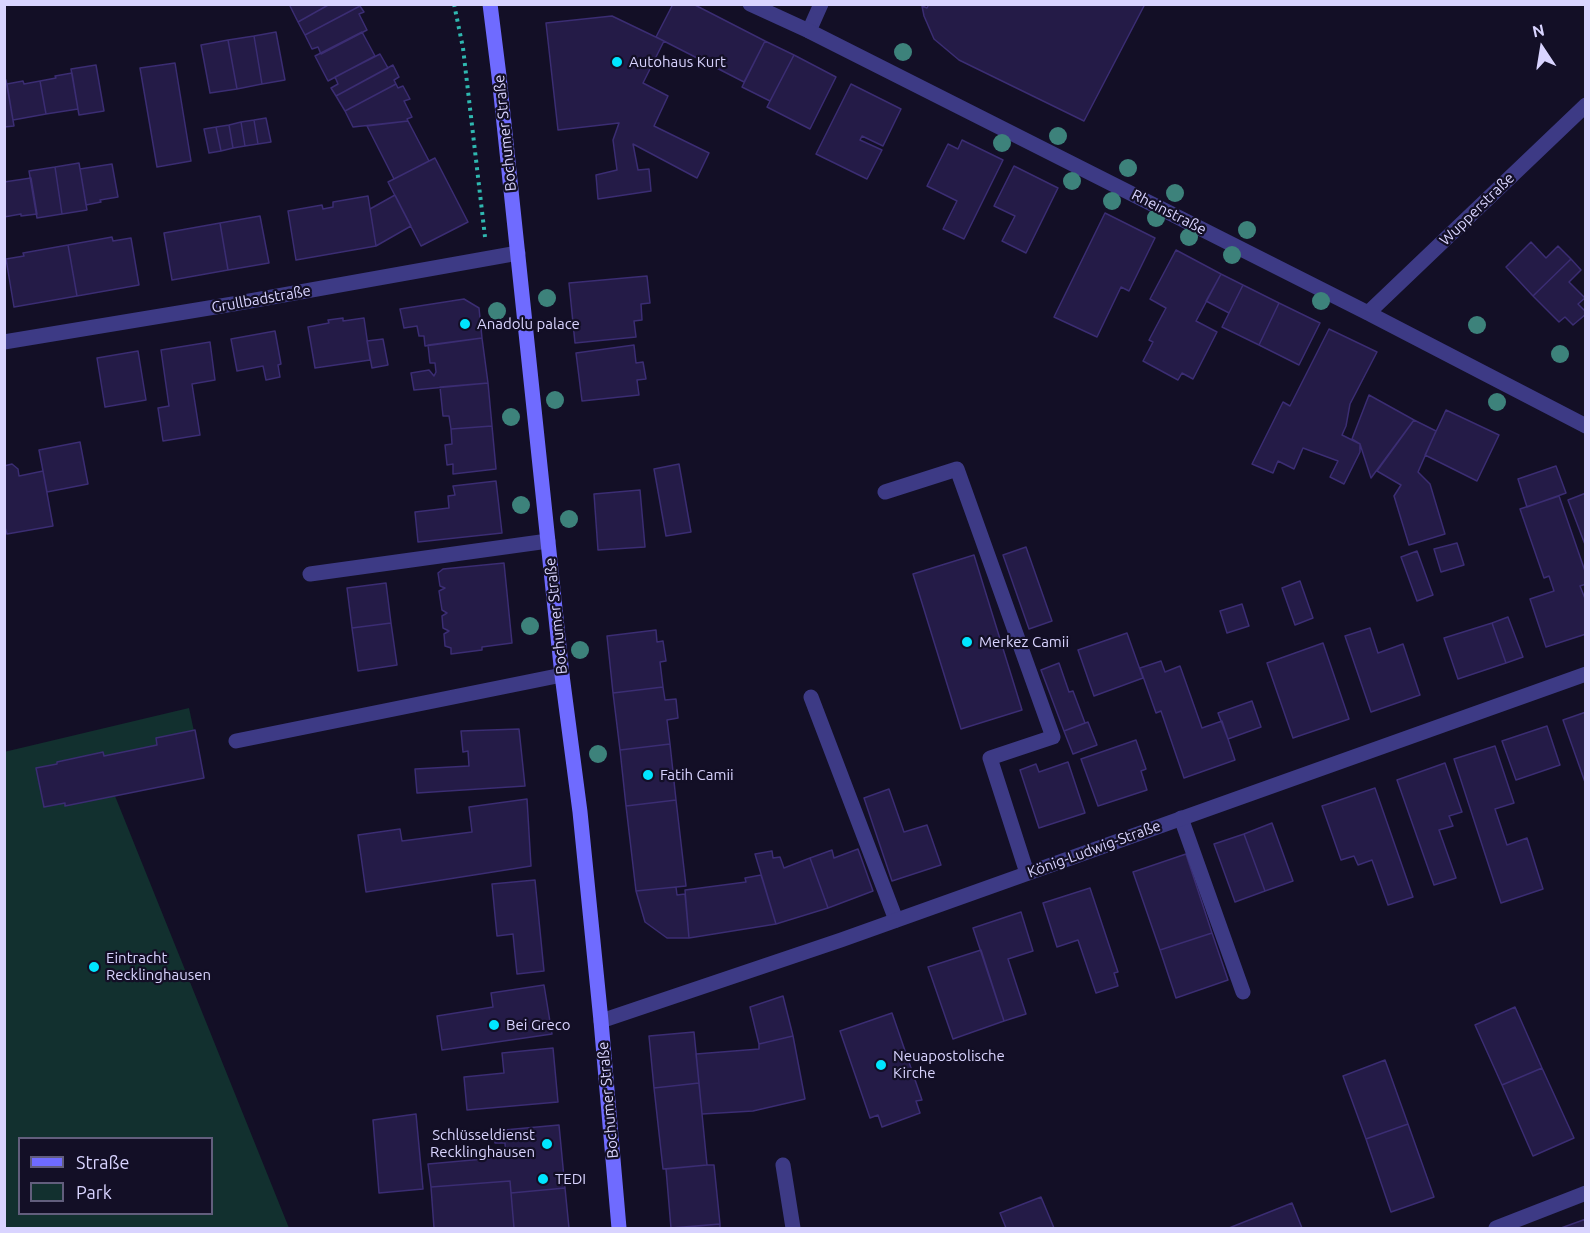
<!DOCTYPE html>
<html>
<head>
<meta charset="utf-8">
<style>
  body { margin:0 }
  #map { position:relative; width:1590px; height:1233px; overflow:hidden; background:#130f26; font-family:Ubuntu,sans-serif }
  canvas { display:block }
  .frame { position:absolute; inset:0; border:6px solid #d9d4ff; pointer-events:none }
  .legend { position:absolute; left:18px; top:1137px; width:195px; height:78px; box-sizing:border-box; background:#130f26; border:2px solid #625e7d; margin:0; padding:8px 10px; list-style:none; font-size:18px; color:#d9d4ff }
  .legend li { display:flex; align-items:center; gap:12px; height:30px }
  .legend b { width:30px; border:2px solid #625e7d }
  .north { position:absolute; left:1512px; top:18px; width:60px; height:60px; -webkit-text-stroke:4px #130f26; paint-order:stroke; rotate:348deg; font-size:16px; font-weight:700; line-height:24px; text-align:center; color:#d9d4ff }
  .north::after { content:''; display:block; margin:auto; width:21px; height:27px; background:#d9d4ff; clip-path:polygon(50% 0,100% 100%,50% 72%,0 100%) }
</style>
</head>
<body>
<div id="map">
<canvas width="1590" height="1233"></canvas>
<div class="frame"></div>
<ul class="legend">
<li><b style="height:8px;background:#6f6bff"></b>Straße</li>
<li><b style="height:16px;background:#12302f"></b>Park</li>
</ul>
<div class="north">N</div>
</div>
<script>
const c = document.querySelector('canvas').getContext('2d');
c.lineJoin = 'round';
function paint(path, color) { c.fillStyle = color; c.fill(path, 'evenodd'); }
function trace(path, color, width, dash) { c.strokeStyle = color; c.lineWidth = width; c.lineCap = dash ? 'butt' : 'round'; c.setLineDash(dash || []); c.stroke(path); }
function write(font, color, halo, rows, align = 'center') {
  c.font = font + ' Ubuntu,sans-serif'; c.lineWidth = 4.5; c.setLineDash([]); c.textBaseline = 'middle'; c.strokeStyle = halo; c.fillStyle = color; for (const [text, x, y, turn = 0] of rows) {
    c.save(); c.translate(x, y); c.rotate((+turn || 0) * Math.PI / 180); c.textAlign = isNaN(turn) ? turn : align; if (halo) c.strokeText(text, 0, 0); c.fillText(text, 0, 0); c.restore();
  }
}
paint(new Path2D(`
  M189,708L204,778L115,796L289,1228H5L4,752ZM20,1138H212V1214H20Z`), '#12302f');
const building = new Path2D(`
  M289,4H330L298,22Z
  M330,4H359L360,6L305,35L298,22Z
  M673,4H693L765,41L744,82L656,37Z
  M929,4H1145L1084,121L959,60L934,39L924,16L922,6L927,8Z
  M360,6L364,12L359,14L367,30L321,54L318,47L312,49L305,35Z
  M612,16L664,41L643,83L668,96L654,126L709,153L697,178L633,144L638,170L649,169L651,191L598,199L596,175L617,170L613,140L619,123L558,130L546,23Z
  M276,32L285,80L262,84L254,36Z
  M362,32L375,56L328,81L315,56Z
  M254,36L262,84L237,89L228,40Z
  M228,40L237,89L210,93L201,45Z
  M765,41L794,55L770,101L742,87Z
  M380,54L388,68L336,96L331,88L338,84L335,77Z
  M794,55L836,77L810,129L767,107Z
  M175,63L191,161L157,167L140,68Z
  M96,65L104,111L79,115L71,69Z
  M393,65L399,77L394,80L396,84L345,111L336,96Z
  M72,73L78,109L46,114L40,81L56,78L55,76Z
  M4,80H6L14,126L4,127Z
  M23,81L24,84L40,81L46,114L13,120L7,84Z
  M396,84L398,88L403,86L410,99L404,101L412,117L407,119L408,121L353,127L345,111Z
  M851,84L901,109L883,146L862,136L860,140L882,150L867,179L816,154Z
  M266,118L271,142L258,144L254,120Z
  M254,120L258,144L245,146L241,122Z
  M408,121L429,161L394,179L367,126Z
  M241,122L245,146L233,148L229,125Z
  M229,125L233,148L221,151L216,127Z
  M216,127L221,151L209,153L204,129Z
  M962,140L1003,160L964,239L943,229L957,201L927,186L948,144L958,149Z
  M435,158L468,222L421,246L388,182Z
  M79,163L87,210L62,214L55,167Z
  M112,164L118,197L100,200L101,202L86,205L80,169Z
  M1014,166L1058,188L1026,253L1002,241L1015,216L994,206Z
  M55,167L62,214L37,218L29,171Z
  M31,178L37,214L21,216V214L4,217V182Z
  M395,195L411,226L376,246L370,209Z
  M368,196L376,246L296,260L288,211L322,205L323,209L333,207V202Z
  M1105,213L1155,238L1129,291L1121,287L1097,337L1054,317Z
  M260,216L269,263L228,270L220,223Z
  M220,223L228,270L172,280L164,233Z
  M112,237L113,241L131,238L139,285L77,296L68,245Z
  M1531,242L1546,258L1558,246L1571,259L1533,296L1506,267Z
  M68,245L77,296L14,307L6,259L24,256L23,253Z
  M1176,250L1221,274L1196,321L1217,332L1193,379L1182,373L1178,380L1143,361L1153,342L1149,340L1166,308L1150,299Z
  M1571,259L1581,270L1569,282L1585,298L1578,304L1586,312V314L1573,325L1565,317L1559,322L1533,296Z
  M1221,274L1243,285L1229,313L1206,301Z
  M647,276L650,303L641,304L642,320L634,321L636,337L575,343L569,283Z
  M1243,285L1279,303L1259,345L1222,327Z
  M464,299L479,308L482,338L425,346L424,336H419L417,326L404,328L400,309Z
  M1279,303L1320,323L1299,365L1259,345Z
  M343,318V321L364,318L370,360L315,368L308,327L329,323L328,320Z
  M1329,329L1377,352L1350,404L1346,426L1342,435L1360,444V452L1344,484L1330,477L1338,461L1303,448L1294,469L1278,461L1273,473L1252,464L1283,402L1290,406Z
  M275,331L281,364L278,365L280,377L266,380L263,366L237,371L231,339Z
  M482,338L488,383L414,390L411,373L429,370L434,376L436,372L435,363H430L428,345Z
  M383,339L388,365L372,368L367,341Z
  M210,342L215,380L192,384L200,435L163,441L158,408L169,406L161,350Z
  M634,345L636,363L643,362L646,379L637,380L639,395L582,401L576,353Z
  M138,351L146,400L105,407L97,358Z
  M488,383L492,426L451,429L449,416H443L440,387Z
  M1369,395L1414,420L1371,478L1360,444L1352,439Z
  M1446,410L1499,435L1477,481L1425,455Z
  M1414,420L1436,431L1418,472L1430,484L1445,534L1409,545L1394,496L1401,485L1377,471Z
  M492,426L496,469L453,474V464L447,465L445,445L452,444L451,429Z
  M80,442L88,484L47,492L39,450Z
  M12,464L18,469L19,476L43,471L53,526L7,534L4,524V466Z
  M679,464L691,532L666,536L654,469Z
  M1556,466L1566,493L1527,507L1518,479Z
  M496,481L502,533L418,542L415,512L449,508L448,496L455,495L453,486Z
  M640,490L645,547L598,550L594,494Z
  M1586,493V547L1568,500Z
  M1559,496L1586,574V584L1580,586L1586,601V634L1546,647L1530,599L1554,591L1549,576L1544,578L1520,509Z
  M1457,543L1464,565L1441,572L1434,549Z
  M1026,547L1052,621L1029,629L1003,555Z
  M1417,551L1433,595L1417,601L1401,557Z
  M974,555L1022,710L961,729L913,574Z
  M504,563L512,643L482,647V650L451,654V648L445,646L444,634L449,631L443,628L442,616L447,613L442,610L439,591L445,588L440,586L438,573L443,569Z
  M1300,581L1313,618L1295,625L1282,588Z
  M386,583L391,623L352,628L347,588Z
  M1242,604L1249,626L1227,633L1220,611Z
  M1508,617L1523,657L1506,663L1492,623Z
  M391,623L397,665L358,671L352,628Z
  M1492,623L1506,663L1458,679L1444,638Z
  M1370,628L1378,653L1403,644L1420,695L1371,712L1345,636Z
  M656,630L657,642L663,641L666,661L660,662L663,687L613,693L607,636Z
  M1127,633L1143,678L1094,696L1078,650Z
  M1323,643L1349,719L1293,738L1267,663Z
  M1161,661L1165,672L1180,666L1202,728L1222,721L1235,760L1184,778L1161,711L1156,713L1140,668Z
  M1059,663L1069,692L1073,691L1085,723L1064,731L1041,670Z
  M663,687L665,700L676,699L678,718L667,720L670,744L620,750L613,693Z
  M1252,701L1261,727L1228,739L1218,713Z
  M1586,712V785L1563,720Z
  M1088,722L1097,745L1073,754L1064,731Z
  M1547,726L1560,765L1516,780L1502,741Z
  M519,729L525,786L417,793L415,769L469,766L468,751L463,752L461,731Z
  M195,730L204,778L65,806V803L44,807L36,768L57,764V762L103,752L104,756L157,745L156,738Z
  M1136,740L1146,769L1141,771L1147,790L1098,806L1081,759Z
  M670,744L676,800L626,806L620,750Z
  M1495,746L1514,803L1495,809L1507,845L1527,838L1543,889L1501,903L1454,759Z
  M1068,762L1085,813L1039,828L1020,770L1036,764L1039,772Z
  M1445,763L1462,812L1449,816L1453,826L1439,830L1456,878L1434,885L1397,780Z
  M1375,788L1413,897L1388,905L1372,860L1358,865L1354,856L1341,860L1322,806Z
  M889,789L904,832L927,825L941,865L892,881L864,798Z
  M527,799L531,866L366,892L358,835L400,829L402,841L472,832L469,807Z
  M676,800L686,886L636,891L626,806Z
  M1272,823L1293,881L1265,891L1244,834Z
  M1244,834L1265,891L1235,902L1214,844Z
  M858,849L873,891L828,908L810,858L832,850L834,858Z
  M772,851L773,858L780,857L784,868L810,858L828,908L776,924L755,854Z
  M1186,854L1212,933L1160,950L1133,872Z
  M761,875L776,924L689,938L685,890L746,882L745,878Z
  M535,880L544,971L517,974L513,934L497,936L492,884Z
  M676,887L677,895L685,894L689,938H667L645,922L636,891Z
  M1090,888L1118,972L1114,973L1118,986L1096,993L1078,940L1057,947L1043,903Z
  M1021,912L1033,951L1008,959L1026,1014L1004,1021L973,928Z
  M1212,933L1228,980L1176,998L1160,950Z
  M981,950L1004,1021L953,1039L928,967Z
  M544,985L552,1034L442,1050L437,1016L493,1007L491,993Z
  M783,996L793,1036L759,1044L750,1007Z
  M1515,1007L1542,1068L1502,1085L1475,1025Z
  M892,1013L922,1100L916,1101L920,1113L882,1127L878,1115L870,1118L840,1031Z
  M694,1032L699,1083L654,1088L649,1036Z
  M793,1036L805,1099L753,1111L702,1114L696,1054L759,1049V1044Z
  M553,1048L558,1102L467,1110L464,1077L504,1073L502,1053Z
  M1385,1060L1408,1124L1366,1139L1343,1076Z
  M1542,1068L1574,1138L1533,1156L1502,1085Z
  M699,1083L707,1165L663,1169L654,1088Z
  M416,1114L423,1189L379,1193L373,1120Z
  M1408,1124L1434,1197L1391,1212L1366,1139Z
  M559,1125L565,1188L511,1193L510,1181L431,1187L428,1164L506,1157L505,1143H495L493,1131Z
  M707,1165H714L720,1224L671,1228L666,1169Z
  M510,1181L514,1228H434L431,1187Z
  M565,1188L569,1228H514L511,1193Z
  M1041,1197L1054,1228H1006L1000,1213Z
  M1292,1203L1302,1228H1229Z
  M1586,1219V1228H1561Z
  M720,1224V1228H676Z`);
paint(building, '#241b47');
trace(building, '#3b2d73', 1.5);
trace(new Path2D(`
  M454,4L463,48L485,237`), '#2fb8b0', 4, [3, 4.5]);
trace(new Path2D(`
  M809,31L821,4
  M885,492L957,469L1053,737L990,758L1027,873
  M310,574L548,541
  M811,697L896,920
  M236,741L562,675
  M1181,818L1243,992
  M783,1165L793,1228`), '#3d3a85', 15);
trace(new Path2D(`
  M750,4L809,31L1368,313L1586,426
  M1368,313L1586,105
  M4,342L233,304L518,253
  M601,1021L841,940L1586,674
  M1496,1228L1586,1193`), '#3d3a85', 15);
trace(new Path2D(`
  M490,4L499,76L562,675L580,812L601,1021L619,1228`), '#6f6bff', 15);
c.fillStyle = '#3d827b';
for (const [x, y] of [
  [903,52],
  [1058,136],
  [1002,143],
  [1128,168],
  [1072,181],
  [1175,193],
  [1112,201],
  [1156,218],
  [1247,230],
  [1189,237],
  [1232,255],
  [547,298],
  [1321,301],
  [497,311],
  [1477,325],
  [1560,354],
  [555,400],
  [1497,402],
  [511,417],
  [521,505],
  [569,519],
  [530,626],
  [580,650],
  [598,754]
]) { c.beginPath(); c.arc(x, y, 9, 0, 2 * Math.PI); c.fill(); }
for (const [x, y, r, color] of [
  [617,62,6,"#00e5ff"],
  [465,324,6,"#00e5ff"],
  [967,642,6,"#00e5ff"],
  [648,775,6,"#00e5ff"],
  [94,967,6,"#00e5ff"],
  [494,1025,6,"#00e5ff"],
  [881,1065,6,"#00e5ff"],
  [547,1144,6,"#00e5ff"],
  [543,1179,6,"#00e5ff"]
]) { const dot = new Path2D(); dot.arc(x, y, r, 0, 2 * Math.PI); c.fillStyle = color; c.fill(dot); trace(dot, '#130f26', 2); }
write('15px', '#d9d4ff', '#130f26', [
  ["Autohaus Kurt",629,62],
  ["Anadolu palace",477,324],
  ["Merkez Camii",979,642],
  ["Fatih Camii",660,775],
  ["Eintracht",106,958],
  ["Recklinghausen",106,975],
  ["Bei Greco",506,1025],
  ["Neuapostolische",893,1056],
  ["Kirche",893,1073],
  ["Schlüsseldienst",535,1135,"right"],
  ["Recklinghausen",535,1152,"right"],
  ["TEDI",555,1179]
], 'left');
write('15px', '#d9d4ff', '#130f26', [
  ["Bochumer Straße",505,133,-96],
  ["Wupperstraße",1477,209,-44],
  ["Rheinstraße",1169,212,27],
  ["Grullbadstraße",261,299,-10],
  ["Bochumer Straße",556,616,-96],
  ["König-Ludwig-Straße",1094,849,-20],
  ["Bochumer Straße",608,1100,-95]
]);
</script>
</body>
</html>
